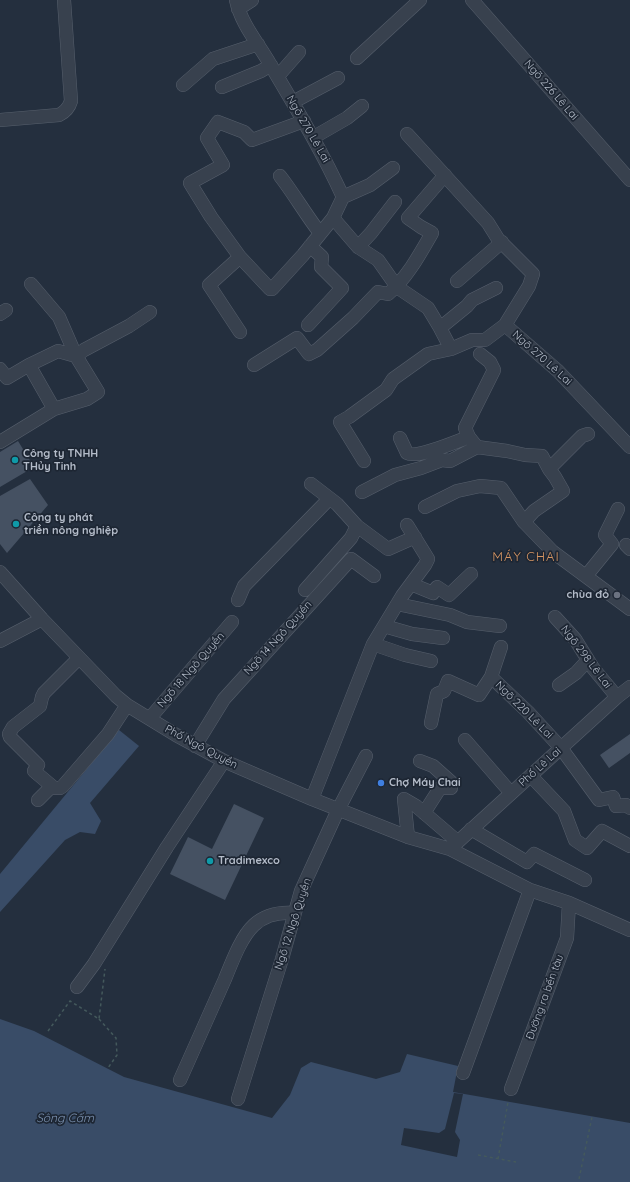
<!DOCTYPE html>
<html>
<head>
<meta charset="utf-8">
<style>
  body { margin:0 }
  canvas { display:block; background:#242f3e }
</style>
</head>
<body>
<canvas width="630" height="1182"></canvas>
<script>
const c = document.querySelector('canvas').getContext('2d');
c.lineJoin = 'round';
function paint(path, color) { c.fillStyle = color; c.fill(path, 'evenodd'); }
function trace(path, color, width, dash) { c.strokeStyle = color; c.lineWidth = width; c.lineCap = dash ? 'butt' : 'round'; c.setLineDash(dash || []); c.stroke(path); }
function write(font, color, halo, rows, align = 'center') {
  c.font = font + ' Quicksand,sans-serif'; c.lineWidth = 3.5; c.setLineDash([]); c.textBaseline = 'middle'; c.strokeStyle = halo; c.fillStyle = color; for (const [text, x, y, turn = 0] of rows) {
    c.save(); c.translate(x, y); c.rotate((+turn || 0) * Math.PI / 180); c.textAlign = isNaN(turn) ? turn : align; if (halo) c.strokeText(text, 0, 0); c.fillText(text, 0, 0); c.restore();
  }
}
paint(new Path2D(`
  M119,730L139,746L90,803L101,821L95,834L80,832L65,840L0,912V874Z
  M0,1019L34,1031L124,1077L272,1118L290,1095L301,1068L311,1062L376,1079L400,1072L407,1054L458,1066L453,1092L630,1123V1182H0Z`), '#394c67');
paint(new Path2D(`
  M454,1093L463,1094L455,1132L460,1140L457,1157L401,1145L404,1128L439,1133L445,1129Z`), '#242f3e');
paint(new Path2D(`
  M18,441L34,467L0,487V452Z
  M30,479L48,505L7,553L0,544V496Z
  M630,734V753L609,768L600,755Z
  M234,804L264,818L225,900L170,874L188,837L212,849Z`), '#455162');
const minor = new Path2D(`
  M236,0C241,24 258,43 270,64C296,108 322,151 343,197L333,218L358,247L378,260L397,287L428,308L440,328
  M472,0L630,180
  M238,9L252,0
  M357,58L420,0
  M278,76L299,52
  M183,85L213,59L258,44
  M222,87L261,71L271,65
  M293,102L338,78
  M0,120L59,115C65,112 69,108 71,101L64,0
  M304,121L252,140L244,132L218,122L207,138L223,165L190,183L211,217L240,257L270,289H272L303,255L333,218
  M407,134L488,223L498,239L533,274L529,286L505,325
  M314,137L347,118L362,106
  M280,176C294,194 306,215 320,233
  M343,197L370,185L393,168
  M358,247L371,233L395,202
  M457,281L502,242
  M31,284L59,317L76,356L58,351L29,365L54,409
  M0,314L6,310
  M308,325L342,288L321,267L322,257L310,246
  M240,332L209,285L240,257
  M451,349L440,328L467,306L472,300L496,288
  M254,365L297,338L309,354L317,350L353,318L378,292L388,294C407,278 420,254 432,233L421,227L408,218L445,175
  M0,369L7,378L29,365
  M400,438L407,453C417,459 457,441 469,437
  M0,442L54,409L87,399L98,392L76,356L84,350L129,326L150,312
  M477,447L469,437L465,428L494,370L490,362L480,354
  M364,461L340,422L349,417L386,390L393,379L428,354L451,349L472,340H485L505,325L558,371L630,447
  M311,484L337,504L357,526L388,549L415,537
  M362,492L395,475L421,468L442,460L450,461L477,447L507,451L525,455L542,456L549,469
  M425,507L457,491L480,486L501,488L524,522L553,552L630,609
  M524,522L534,511L563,491L555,477L549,469L582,436L588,434
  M626,545L630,549
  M0,572L42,619L116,696L127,705L176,735L224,761L312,799L408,837L450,849L530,890L569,903L630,930
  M586,576L612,544L605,535L618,509
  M411,584L433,593L437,587L449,595L471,574
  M305,590L351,538L357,526
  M238,600L244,586L329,499
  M397,604L450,615L467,622L500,626
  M555,617L575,639L593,668L617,697
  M384,626L412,634L443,638
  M0,641L42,619
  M373,644L405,655L431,661
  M491,677L501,647
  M559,685L576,673L588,660
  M150,718L232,622
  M431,723L437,694L444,691L448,681L479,695L491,677L528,712L561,748L599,800L613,797L616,806L626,805L630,808
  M465,740L511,793
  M195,746L224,699L351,559L374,576
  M420,761L433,766L451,782V788H440L424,813
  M531,776L564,811L575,840L587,848L602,831L630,846
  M53,787L34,771L38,765L10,737L9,734L13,727L40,706L42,697L44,693L79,658
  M312,799L373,644L402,596L425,565L428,559L407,525
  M404,799L416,806L457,841
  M404,799L408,837
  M38,800L50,788H60L63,786L108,734L127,705
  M471,829L527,862L534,854L585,880
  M450,849L617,697L630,687
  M77,987L94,964L167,847L224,761
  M463,1073L530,890
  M180,1080C195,1046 210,1013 225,979C232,962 241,937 254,925C265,915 280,912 294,913
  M511,1089L567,938L569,903
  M238,1099L282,959L301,891L338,810L366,756`);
trace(minor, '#565f6c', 14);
trace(new Path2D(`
  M99,1019L116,1038L117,1055L108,1068
  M48,1031L70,1001L99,1019L105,969
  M478,1155L516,1162
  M498,1159L508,1102
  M579,1179L592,1117`), '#44595c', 1.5, [3, 3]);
trace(minor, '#38414e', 13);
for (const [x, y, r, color] of [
  [15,460,4,"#0f9aa8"],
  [16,524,4,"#0f9aa8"],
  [617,595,4,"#6b7280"],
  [381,783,4,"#3f7fe0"],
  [210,861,4,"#0f9aa8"]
]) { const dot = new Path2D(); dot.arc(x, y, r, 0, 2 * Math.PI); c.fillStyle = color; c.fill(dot); trace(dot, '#1d2633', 1.5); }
write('11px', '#b4bcc9', '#1d2633', [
  ["Ngõ 226 Lê Lai",551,90,49],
  ["Ngõ 270 Lê Lai",308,129,60],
  ["Ngõ 270 Lê Lai",542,358,42],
  ["Ngõ 14 Ngô Quyền",278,638,-48],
  ["Ngõ 298 Lê Lai",586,657,53],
  ["Ngõ 18 Ngô Quyền",191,670,-49],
  ["Ngõ 220 Lê Lai",524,710,45],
  ["Phố Ngô Quyền",201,747,28],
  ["Phố Lê Lai",540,767,-42],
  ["Ngõ 12 Ngô Quyền",293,924,-72],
  ["Đường ra bến tàu",545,997,-70]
]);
write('bold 11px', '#b4bcc9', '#1d2633', [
  ["Công ty TNHH",23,454],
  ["THủy Tinh",23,467],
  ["Công ty phát",24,518],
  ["triền nông nghiệp",24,531],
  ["chùa đỏ",609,595,"right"],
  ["Chợ Máy Chai",389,783],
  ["Tradimexco",218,861]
], 'left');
write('italic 12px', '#7c92b1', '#1d2633', [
  ["Sông Cấm",65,1118]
]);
c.letterSpacing = '1px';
write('13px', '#d59563', '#1d2633', [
  ["MÁY CHAI",526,557]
]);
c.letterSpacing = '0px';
</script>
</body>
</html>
